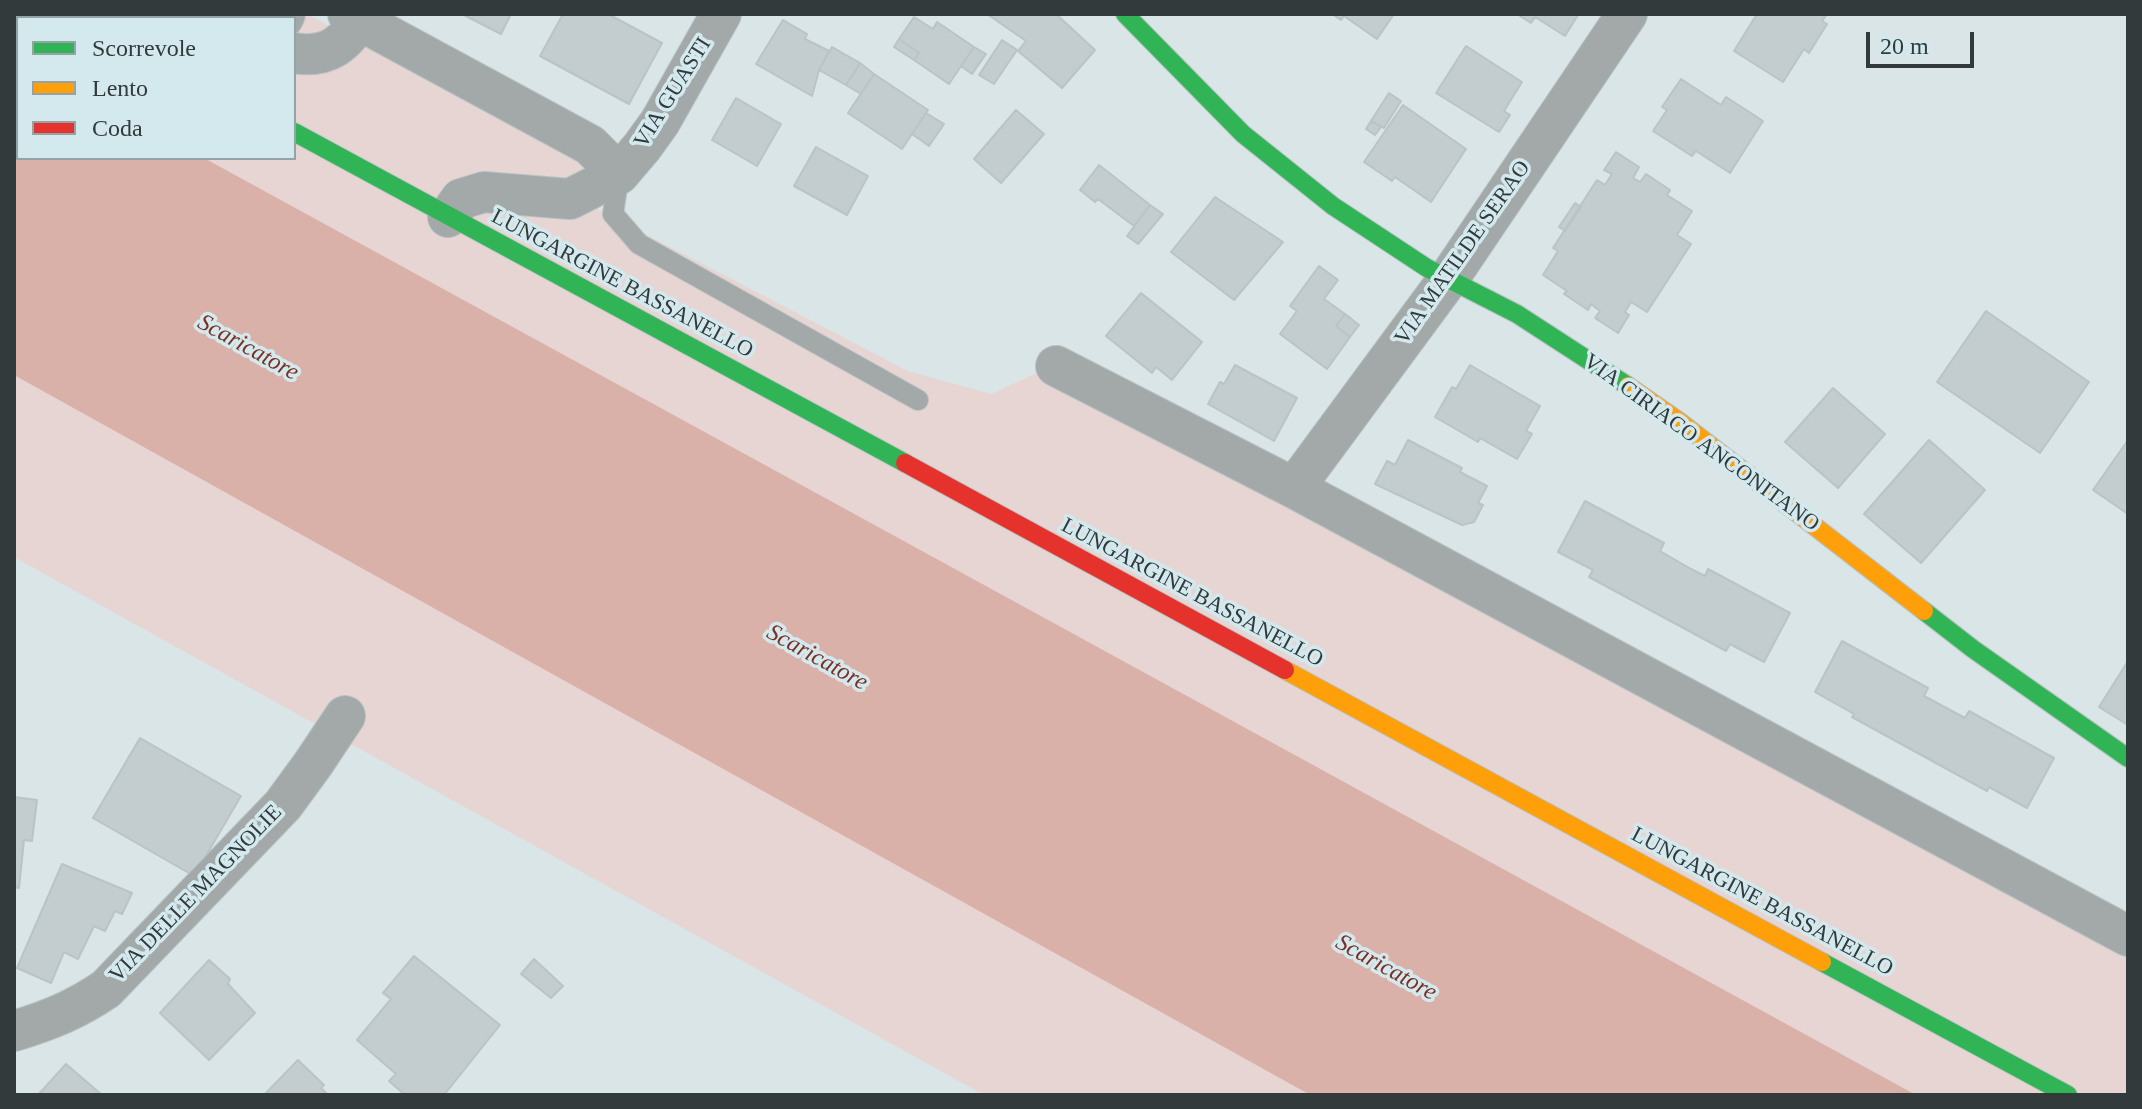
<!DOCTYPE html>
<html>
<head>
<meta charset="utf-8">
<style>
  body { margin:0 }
  #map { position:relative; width:2142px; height:1109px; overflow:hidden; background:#d9e5e7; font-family:Georgia,serif }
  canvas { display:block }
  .frame { position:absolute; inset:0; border:16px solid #323a3c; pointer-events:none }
  .legend { position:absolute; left:16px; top:16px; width:280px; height:144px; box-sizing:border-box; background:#d3e9ed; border:2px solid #93a3a6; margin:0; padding:10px 14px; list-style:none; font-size:24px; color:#323a3c }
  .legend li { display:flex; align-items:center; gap:16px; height:40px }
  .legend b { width:40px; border:2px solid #93a3a6 }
  .scale { position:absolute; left:1866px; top:32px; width:108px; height:36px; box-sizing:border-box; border:4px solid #323a3c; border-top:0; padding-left:10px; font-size:24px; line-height:28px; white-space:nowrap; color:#323a3c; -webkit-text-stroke:6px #d3e9ed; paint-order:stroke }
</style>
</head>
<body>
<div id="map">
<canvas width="2142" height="1109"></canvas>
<div class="frame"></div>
<ul class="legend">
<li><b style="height:10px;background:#30b455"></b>Scorrevole</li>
<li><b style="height:10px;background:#ff9f0a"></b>Lento</li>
<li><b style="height:10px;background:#e5322d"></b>Coda</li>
</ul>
<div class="scale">20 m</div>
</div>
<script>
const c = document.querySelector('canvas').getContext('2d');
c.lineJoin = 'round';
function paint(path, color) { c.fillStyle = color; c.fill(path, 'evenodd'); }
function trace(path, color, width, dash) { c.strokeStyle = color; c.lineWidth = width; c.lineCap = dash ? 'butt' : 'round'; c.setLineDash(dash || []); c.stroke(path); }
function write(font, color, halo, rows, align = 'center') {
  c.font = font + ' Georgia,serif'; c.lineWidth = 7; c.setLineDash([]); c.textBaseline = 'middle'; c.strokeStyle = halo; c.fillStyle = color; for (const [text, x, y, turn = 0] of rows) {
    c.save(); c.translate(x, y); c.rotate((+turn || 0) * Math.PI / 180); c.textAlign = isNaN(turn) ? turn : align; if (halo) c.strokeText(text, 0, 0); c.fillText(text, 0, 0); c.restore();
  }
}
paint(new Path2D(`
  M14,14H307L572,158L580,159L599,210L908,371L991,394L1048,368L2128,938V1095H984L14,557ZM18,18H294V158H18Z`), '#e6d5d2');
paint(new Path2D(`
  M14,60L18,62V158H204L1916,1095H1310L1305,1092L14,375Z`), '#dab1a9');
const building = new Path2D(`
  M462,14H511L501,34Z
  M563,14H608L662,43L629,104L540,56Z
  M987,14H1056L1095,50L1062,88L1018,51L1026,41Z
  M1332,14H1394L1377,39L1344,16L1341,20Z
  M1517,14H1577L1578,15L1565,36L1535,17L1531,23Z
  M1757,14H1827L1822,21L1827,24L1809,53L1804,49L1783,82L1734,51Z
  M914,17L933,29L937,22L974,47L949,84L914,60L919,53L899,39Z
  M783,20L807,34L805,39L829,51L819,70L812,96L756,64Z
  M899,39L919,53L914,60L894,47Z
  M1002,40L1017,50L994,84L979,75Z
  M1466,46L1522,82L1504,111L1510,115L1499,132L1436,93Z
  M832,47L860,63L846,85L819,70Z
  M974,47L986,54L972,74L961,66Z
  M860,63L874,74L861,94L846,85Z
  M874,74L928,110L902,149L848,113Z
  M1681,79L1721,105L1726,97L1763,121L1730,173L1696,151L1692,156L1653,131L1667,110L1662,107Z
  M1389,93L1401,101L1384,128L1371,121Z
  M736,98L781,124L757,166L712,140Z
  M1403,105L1466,149L1431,202L1395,177L1392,181L1364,162Z
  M1016,110L1044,134L1001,183L974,159Z
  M926,113L944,124L929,146L912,134Z
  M1371,121L1381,127L1375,135L1366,129Z
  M816,147L868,176L847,215L794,186Z
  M1616,152L1639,167L1633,178L1640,182L1646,174L1670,190L1667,195L1692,211L1677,235L1691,244L1647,312L1631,302L1625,312L1629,315L1618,333L1595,318L1600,311L1591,304L1588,310L1564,294L1567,291L1543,275L1558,251L1553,248L1597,180L1605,185L1612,174L1604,170Z
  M1099,165L1150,205L1134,226L1098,199L1095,202L1080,190Z
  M1215,197L1283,242L1234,300L1171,252Z
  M1575,203L1581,207L1565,231L1559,227Z
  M1150,205L1163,214L1138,244L1127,236Z
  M1319,266L1338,280L1324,299L1345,314L1336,326L1350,337L1327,369L1280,334L1297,311L1290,306Z
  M1141,293L1202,342L1172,380L1156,367L1152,373L1106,336Z
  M1986,311L2089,382L2040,453L1937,382Z
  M1345,314L1359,325L1350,337L1336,326Z
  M1235,365L1297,398L1274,441L1208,404L1220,382L1224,384Z
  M1470,365L1540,406L1526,431L1532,434L1517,459L1480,438L1478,442L1435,417L1452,387L1456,389Z
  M1833,388L1885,434L1838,488L1785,442Z
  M1408,440L1462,468L1460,472L1487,486L1478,503L1483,505L1474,522L1462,525L1375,484L1387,461L1395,465Z
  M1929,440L1985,490L1921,563L1864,514Z
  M2128,440V514L2093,490Z
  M1585,501L1664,543L1660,551L1691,569L1705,576L1708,569L1790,613L1764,662L1730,644L1726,651L1589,577L1593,570L1558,552Z
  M1842,641L1928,688L1924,696L1965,718L1969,711L2054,758L2027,808L1989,787L1987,791L1852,717L1854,714L1815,692Z
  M2128,661V725L2099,707Z
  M140,738L241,796L194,876L93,818Z
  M14,797L37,800L32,841L24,840L19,888L14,887Z
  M62,864L132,893L122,914L115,911L105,931L94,926L78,959L64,952L51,983L17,968Z
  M414,956L500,1025L444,1095H405L389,1081L396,1074L357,1040L391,999L383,993Z
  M534,959L563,986L551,998L521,974Z
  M209,960L230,979L228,984L255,1013L209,1060L160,1013Z
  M298,1060L324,1085L321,1088L328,1095H264Z
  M66,1064L102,1095H38Z`);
paint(building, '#c3cdcf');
trace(building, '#bac3c5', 2);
const lane = new Path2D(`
  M619,174L613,214L639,244L918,400`);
const street = new Path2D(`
  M206,14L214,18
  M348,14L590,145L619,174
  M283,18L285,14
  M294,53C329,59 346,43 364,14
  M448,217L461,199L484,192L570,199L619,174L642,147L660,122L721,14
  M1056,366L1294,488L2128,936
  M1294,488L1449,278L1627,14
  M14,1031C50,1020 75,1010 106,989L283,805L313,764L345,716`);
const fast = new Path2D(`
  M78,14L85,18
  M1125,14L1243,134L1333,206L1427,268L1517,314L1628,386
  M294,132L905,463
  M1924,611L1973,649L2128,758
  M1822,962L2068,1095`);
const slow = new Path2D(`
  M1628,386L1680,422L1924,611
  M1285,670L1822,962`);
const jam = new Path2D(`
  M905,463L1285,670`);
trace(lane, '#b8c2c4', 22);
trace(street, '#b8c2c4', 42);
trace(fast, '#b8c2c4', 20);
trace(slow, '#b8c2c4', 20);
trace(jam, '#b8c2c4', 20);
trace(lane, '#a3a8a8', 20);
trace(street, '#a3a8a8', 40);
trace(fast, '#30b455', 18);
trace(slow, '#ff9f0a', 18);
trace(jam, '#e5322d', 18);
write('22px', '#323a3c', '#d3e9ed', [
  ["VIA GUASTI",673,93,-58],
  ["VIA MATILDE SERAO",1463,253,-55],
  ["LUNGARGINE BASSANELLO",622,284,28],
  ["VIA CIRIACO ANCONITANO",1701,443,36],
  ["LUNGARGINE BASSANELLO",1192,593,28],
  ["VIA DELLE MAGNOLIE",196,894,-46],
  ["LUNGARGINE BASSANELLO",1762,902,28]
]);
write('italic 24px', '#7b3023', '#d3e9ed', [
  ["Scaricatore",248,348,29],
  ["Scaricatore",817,658,29],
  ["Scaricatore",1386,968,29]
]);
</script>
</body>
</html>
